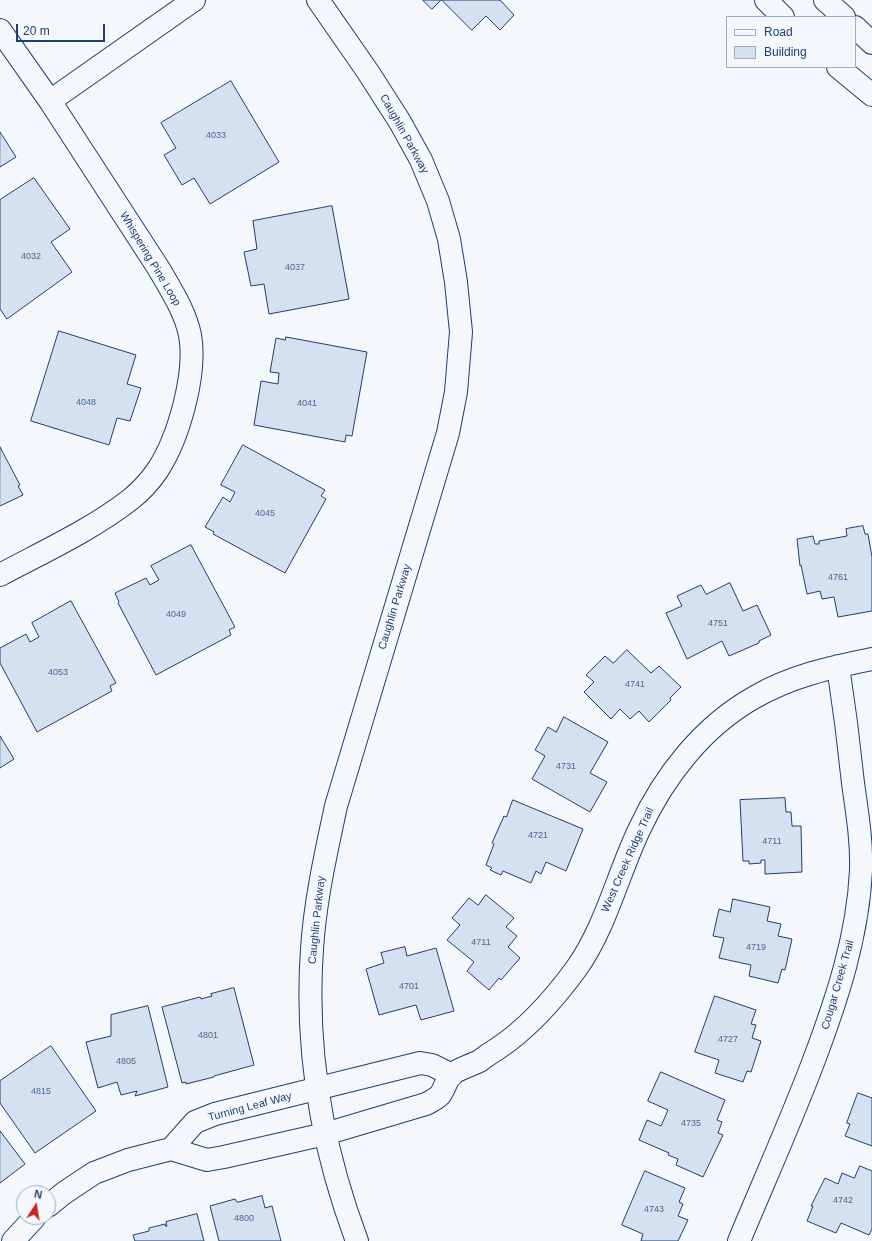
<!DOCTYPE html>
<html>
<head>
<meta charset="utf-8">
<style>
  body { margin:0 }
  #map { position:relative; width:872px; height:1241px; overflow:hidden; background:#f4f7fb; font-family:Helvetica,sans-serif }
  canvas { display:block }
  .legend { position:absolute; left:726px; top:16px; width:130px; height:52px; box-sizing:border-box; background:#f4f7fb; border:1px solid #9eadc5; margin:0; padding:5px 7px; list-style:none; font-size:12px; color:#1d3f73 }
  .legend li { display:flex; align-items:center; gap:8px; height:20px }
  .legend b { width:20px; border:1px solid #9eadc5 }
  .north { position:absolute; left:16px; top:1185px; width:40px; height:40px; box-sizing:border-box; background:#f4f7fb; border:1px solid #9eadc5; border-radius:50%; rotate:12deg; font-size:11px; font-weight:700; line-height:16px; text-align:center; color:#1d3f73 }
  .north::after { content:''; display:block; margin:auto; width:14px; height:18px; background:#c62828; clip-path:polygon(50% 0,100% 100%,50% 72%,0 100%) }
  .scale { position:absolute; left:16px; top:24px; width:89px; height:18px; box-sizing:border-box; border:2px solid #1d3f73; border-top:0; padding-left:5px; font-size:12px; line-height:14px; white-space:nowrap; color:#1d3f73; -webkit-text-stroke:3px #f4f7fb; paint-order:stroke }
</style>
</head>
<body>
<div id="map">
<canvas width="872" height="1241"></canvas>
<ul class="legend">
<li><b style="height:5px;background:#f4f7fb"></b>Road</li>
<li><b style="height:11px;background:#d5e0f0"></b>Building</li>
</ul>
<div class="north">N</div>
<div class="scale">20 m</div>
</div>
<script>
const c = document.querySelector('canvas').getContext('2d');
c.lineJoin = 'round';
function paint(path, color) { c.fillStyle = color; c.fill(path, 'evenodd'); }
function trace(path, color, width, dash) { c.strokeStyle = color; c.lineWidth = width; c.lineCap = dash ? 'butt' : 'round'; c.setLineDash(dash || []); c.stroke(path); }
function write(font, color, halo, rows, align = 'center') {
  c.font = font + ' Helvetica,sans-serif'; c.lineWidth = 3; c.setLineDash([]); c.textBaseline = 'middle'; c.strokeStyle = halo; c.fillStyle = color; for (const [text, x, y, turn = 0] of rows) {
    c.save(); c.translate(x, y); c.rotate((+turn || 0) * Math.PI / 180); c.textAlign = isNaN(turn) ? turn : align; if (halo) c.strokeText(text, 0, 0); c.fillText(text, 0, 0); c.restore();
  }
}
const building = new Path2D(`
  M423,0H441L432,9Z
  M442,0H500L514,15L500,30L486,16L472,30Z
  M231,81L279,162L210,204L194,178L182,185L164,155L176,148L161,123Z
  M0,132L16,157L0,167Z
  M34,178L70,229L51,242L72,272L7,319L0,309V200Z
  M332,206L349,299L269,314L264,284L251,286L244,252L257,249L253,221Z
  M59,331L136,355L127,384L141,388L130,421L117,418L109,445L31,421Z
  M286,337L367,352L352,436L346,435L345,442L254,425L261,381L278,384L279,373L270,372L276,338L285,340Z
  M243,445L325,490L321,496L326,499L285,573L213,534L214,532L205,527L223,497L230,502L235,492L221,485Z
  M0,447L20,485L18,486L23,495L0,506Z
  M863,526L865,534H868L872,557V611L838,617L834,597L822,599L820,591L807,594L801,565L800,566L797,539L813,536L815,544H819V541L847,536L846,529Z
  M191,545L235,627L229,630L231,635L156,675L118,603L119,602L115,593L146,578L150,585L159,580L151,566Z
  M730,583L743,611L757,605L771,635L759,641V643L729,656L722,641L687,659L666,613L682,606L677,596L701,585L706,594Z
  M71,601L116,683L110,686L112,691L37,732L0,663V648L26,634L30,642L39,637L32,623Z
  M627,650L651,673L659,666L681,687L670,698L671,700L649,722L639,711L630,719L620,709L611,719L584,692L594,682L586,675L605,656L613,663Z
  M564,717L608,742L590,773L607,782L590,812L532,779L545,756L535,750L548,727L556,732Z
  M0,736L14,759L0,768Z
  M785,798L786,812H791L792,826H801L802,872L765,874V860H761V863L749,864V861H743L740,800Z
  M513,800L583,829L566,871L546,862L541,874L536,871L531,883L503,871L501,875L490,870L492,868L486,865L494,844L492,843L504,816L506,817Z
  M486,895L514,918L506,927L517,936L508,947L520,958L501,980L499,978L489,990L467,971L474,962L447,940L460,925L452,918L469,898L478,905Z
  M733,899L770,907L767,921L781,924L778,936L792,939L785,970L782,969L778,983L749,976L751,965L719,958L724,938L713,936L719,909L730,912Z
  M405,947L407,956L436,948L454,1011L421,1020L416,1005L379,1015L366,969L384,963L381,953Z
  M234,988L254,1065L214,1076V1077L186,1084V1082L182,1083L162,1007L200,997L201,999L212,996L211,994Z
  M715,996L756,1010L751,1024L756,1025L752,1038L761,1041L751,1072L747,1071L743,1082L715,1073L719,1060L695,1052Z
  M148,1006L168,1087L135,1096L137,1091L121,1095L117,1082L98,1088L86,1042L111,1036V1015Z
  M51,1046L96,1111L35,1153L0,1103V1081Z
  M661,1072L725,1100L717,1120L722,1122L718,1133L723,1135L703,1177L676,1165L678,1159L668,1155L669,1153L639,1140L647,1120L661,1126L668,1110L648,1101Z
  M858,1093L872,1098V1146L845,1136L850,1124L847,1123Z
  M0,1131L25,1164L0,1183Z
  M860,1166L872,1171V1229L869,1235L841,1223L836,1233L807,1221L813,1206H811L825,1178L838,1184L842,1173L854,1178Z
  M645,1171L685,1188L679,1202L683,1204L678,1216L688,1220L678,1241H641L643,1234L622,1225Z
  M262,1196L265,1208L272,1206L281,1241H219L210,1206L235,1199L237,1202Z
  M197,1214L204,1241H135L133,1235L149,1231V1228L165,1224V1226H167L166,1222Z`);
paint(building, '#d5e0f0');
trace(building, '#1d3f73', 1);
const street = new Path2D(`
  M0,30L50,101L159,269C171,290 185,311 190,335C197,373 179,438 157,471C150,481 141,491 131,499C93,529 43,552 0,575
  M50,101L194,0
  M171,1149L195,1122L215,1114L420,1063L432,1065L452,1075
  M48,1206L64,1193L94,1173L128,1160L171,1149L207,1160L224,1157L325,1134L426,1104C430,1102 436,1099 440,1095C444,1090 446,1081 451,1075C457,1069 473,1065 481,1060C486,1056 492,1052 497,1049C529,1028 554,999 576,969C605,929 618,874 639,830C664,776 703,726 755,697C791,676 832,667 872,659
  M13,1241L35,1217
  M739,1241C764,1181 791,1121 814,1060C837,999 858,936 861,870C862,841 857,812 853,783C849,744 844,705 838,666`);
const secondary = new Path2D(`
  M318,0L368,72L400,122L421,160L438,201L449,239L456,282L461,332L456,392L448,433L336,806C326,853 315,901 312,949C305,1048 322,1148 357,1241`);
const primary = new Path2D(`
  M766,0L783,17
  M825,0L844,17
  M855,27L872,43
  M838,67L872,95`);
trace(street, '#1d3f73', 24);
trace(secondary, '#1d3f73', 24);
trace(primary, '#1d3f73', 24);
trace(street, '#f4f7fb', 22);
trace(secondary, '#f4f7fb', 22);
trace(primary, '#f4f7fb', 22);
write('9px', '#4b6792', null, [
  ["4033",216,136],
  ["4032",31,257],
  ["4037",295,268],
  ["4048",86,403],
  ["4041",307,404],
  ["4045",265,514],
  ["4761",838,578],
  ["4049",176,615],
  ["4751",718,624],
  ["4053",58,673],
  ["4741",635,685],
  ["4731",566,767],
  ["4721",538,836],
  ["4711",772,842],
  ["4711",481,943],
  ["4719",756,948],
  ["4701",409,987],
  ["4801",208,1036],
  ["4727",728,1040],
  ["4805",126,1062],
  ["4815",41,1092],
  ["4735",691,1124],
  ["4742",843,1201],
  ["4743",654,1210],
  ["4800",244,1219]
]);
write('11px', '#1d3f73', '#f4f7fb', [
  ["Caughlin Parkway",404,134,61],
  ["Whispering Pine Loop",150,259,59],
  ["Caughlin Parkway",395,607,-73],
  ["West Creek Ridge Trail",628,860,-66],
  ["Caughlin Parkway",317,920,-84],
  ["Cougar Creek Trail",838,985,-74],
  ["Turning Leaf Way",250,1107,-15]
]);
</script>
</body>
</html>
